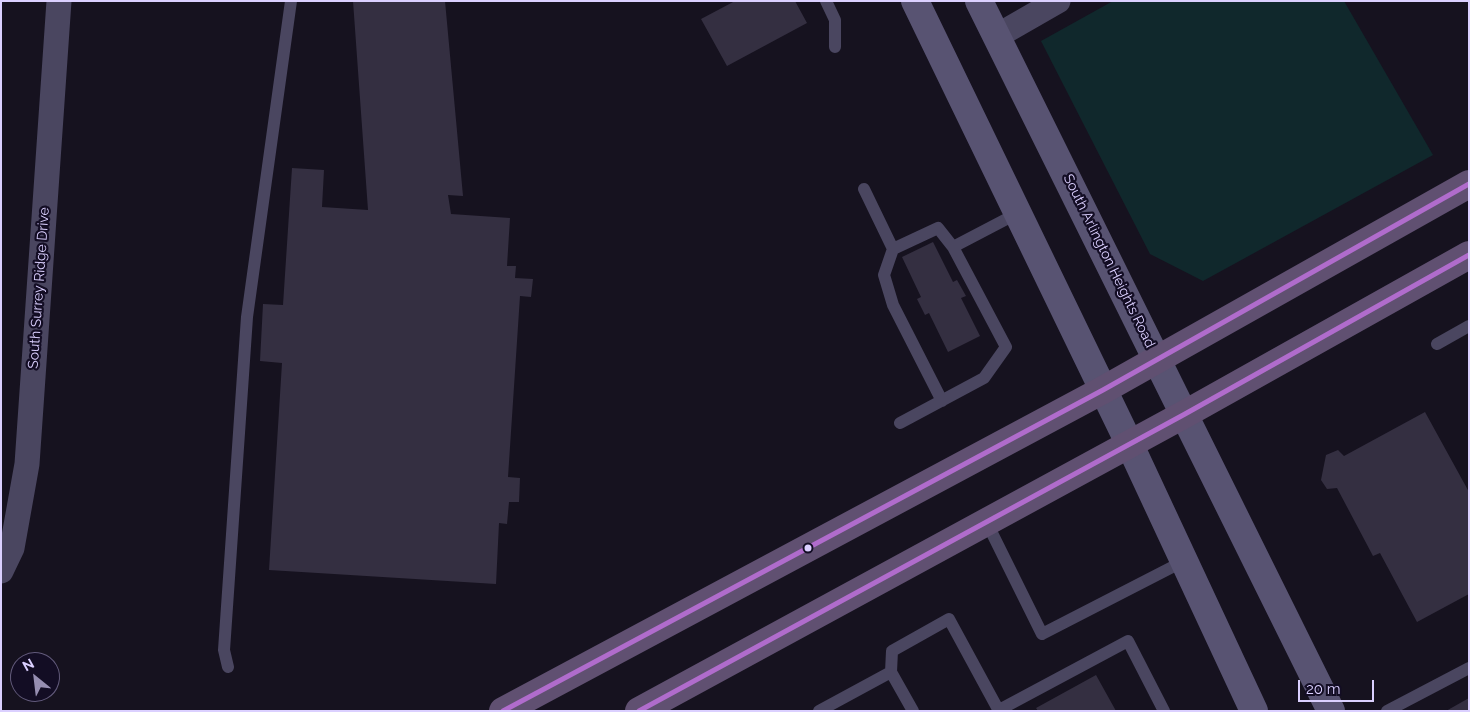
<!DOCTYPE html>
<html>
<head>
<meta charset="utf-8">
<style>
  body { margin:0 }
  #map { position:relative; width:1470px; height:712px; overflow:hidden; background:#16121f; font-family:Raleway,sans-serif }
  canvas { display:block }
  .frame { position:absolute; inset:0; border:2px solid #dbd0ff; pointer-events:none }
  .north { position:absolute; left:10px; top:652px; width:50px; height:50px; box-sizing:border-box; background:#130d24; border:1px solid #635b7c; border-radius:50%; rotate:331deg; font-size:14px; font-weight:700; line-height:20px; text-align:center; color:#dbd0ff }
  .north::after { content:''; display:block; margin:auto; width:18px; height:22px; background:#968eb1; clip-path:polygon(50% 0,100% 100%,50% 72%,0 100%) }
  .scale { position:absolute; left:1298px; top:680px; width:76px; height:22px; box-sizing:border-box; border:2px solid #dbd0ff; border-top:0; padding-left:6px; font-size:15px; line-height:18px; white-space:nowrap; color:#dbd0ff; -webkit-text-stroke:4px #130d24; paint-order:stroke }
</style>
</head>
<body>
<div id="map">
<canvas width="1470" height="712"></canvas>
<div class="frame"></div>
<div class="north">N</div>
<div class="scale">20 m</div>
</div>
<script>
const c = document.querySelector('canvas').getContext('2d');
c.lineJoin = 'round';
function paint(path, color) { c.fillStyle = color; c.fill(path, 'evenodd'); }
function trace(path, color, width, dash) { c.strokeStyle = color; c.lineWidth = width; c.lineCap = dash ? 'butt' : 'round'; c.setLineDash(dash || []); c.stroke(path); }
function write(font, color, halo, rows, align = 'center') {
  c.font = font + ' Raleway,sans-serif'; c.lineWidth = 4.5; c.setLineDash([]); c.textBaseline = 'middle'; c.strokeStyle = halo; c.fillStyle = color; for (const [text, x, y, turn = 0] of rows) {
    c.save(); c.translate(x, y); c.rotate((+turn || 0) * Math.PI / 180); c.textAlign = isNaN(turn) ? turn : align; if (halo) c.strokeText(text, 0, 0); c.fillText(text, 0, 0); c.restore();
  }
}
paint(new Path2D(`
  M1113,1H1344L1433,155L1203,281L1150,254L1041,41Z`), '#10282c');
paint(new Path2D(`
  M353,1H445L463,196L448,195L451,214L510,218L507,266H516L515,278L533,279L531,297L520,296L508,477L520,478L519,502H509L507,524L499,523L496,584L269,570L282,363L260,361L263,304L283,305L292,168L324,170L322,207L368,210Z
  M735,1H795L807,23L727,66L701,19Z
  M933,242L953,282L957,280L966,296L961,298L980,336L948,352L929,313L925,315L917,299L921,297L902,257Z
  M1425,412L1469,492V594L1417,622L1380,553L1373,556L1337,488L1327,489L1321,480L1326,455L1338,450L1344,456Z
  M1096,675L1116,711H1038L1036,708Z
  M1469,698V711H1446Z`), '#342f41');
trace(new Path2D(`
  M826,1L835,20V47
  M864,189L893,249L938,228L953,247
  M893,249L884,275L893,305L942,401
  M1437,344L1469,326
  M900,423L984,378L1006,347L953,247L1018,213
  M986,521L1042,634L1184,561
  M228,667L224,650L247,317L291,1
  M999,710L1128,641L1164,711
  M819,711L891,672
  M913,711L891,672L892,651L949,619L999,711
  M1387,711L1469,668`), '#4a4660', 12);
trace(new Path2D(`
  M997,36L1058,1
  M1,571L12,548L27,464L59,1`), '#4a4660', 25);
trace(new Path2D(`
  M915,1L1129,443L1254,711
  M979,1L1331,711`), '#585372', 28);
trace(new Path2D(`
  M503,711L1103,390L1469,184
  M639,711L1185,414L1469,255`), '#605071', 28);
trace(new Path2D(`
  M503,711L1103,390L1469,184
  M639,711L1185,414L1469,255`), '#b06ccc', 5);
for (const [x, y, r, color] of [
  [808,548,4.5,"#dbd0ff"]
]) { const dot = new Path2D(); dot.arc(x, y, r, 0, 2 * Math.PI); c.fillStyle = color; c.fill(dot); trace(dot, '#130d24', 2); }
write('14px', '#dbd0ff', '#130d24', [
  ["South Arlington Heights Road",1109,261,64],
  ["South Surrey Ridge Drive",39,288,-86]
]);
</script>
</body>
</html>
